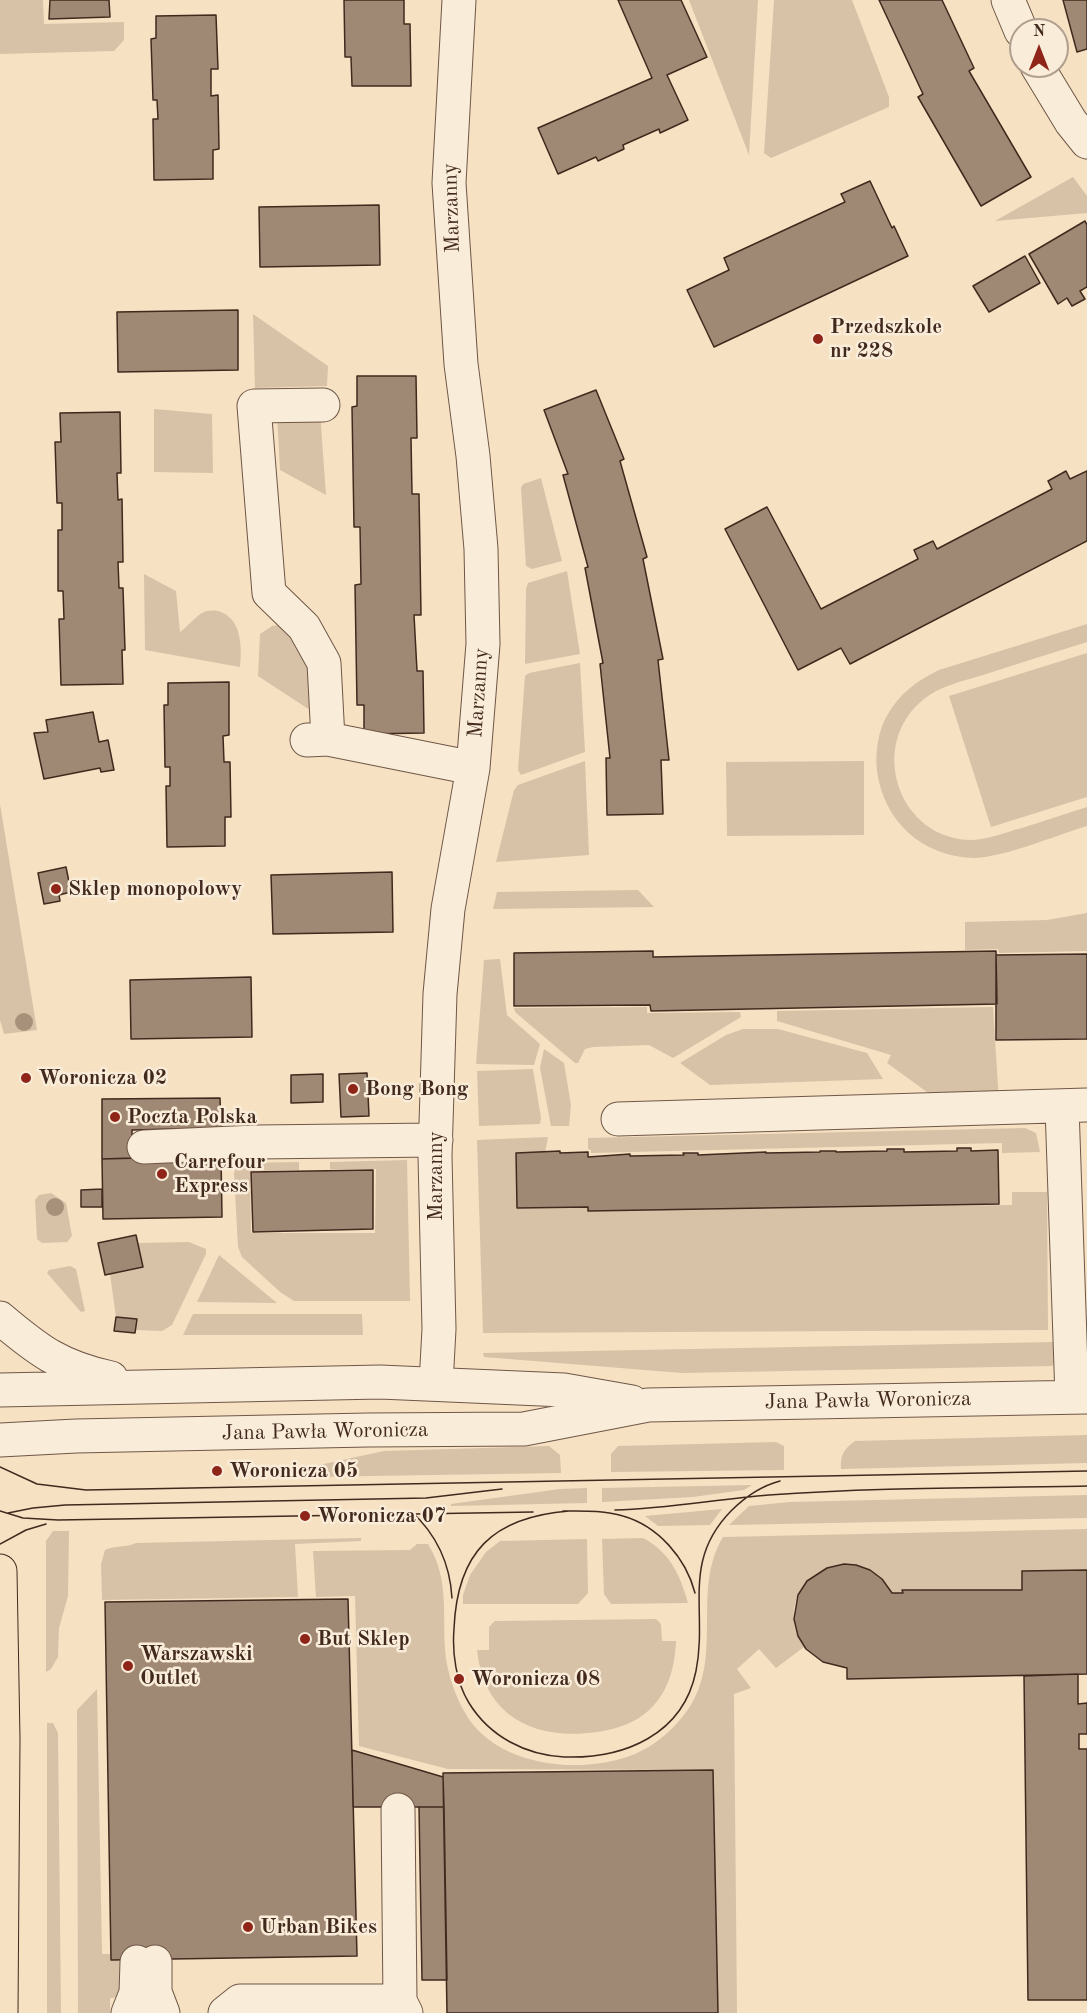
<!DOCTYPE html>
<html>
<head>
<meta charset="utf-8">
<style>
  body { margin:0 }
  #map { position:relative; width:1087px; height:2013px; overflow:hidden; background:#f6e1c3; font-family:"Old Standard TT",serif }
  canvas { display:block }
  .north { position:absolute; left:1009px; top:18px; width:60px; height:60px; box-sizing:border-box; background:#f9ecd8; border:2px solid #b09e8e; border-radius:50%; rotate:0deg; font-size:16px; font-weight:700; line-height:24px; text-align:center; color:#42291e }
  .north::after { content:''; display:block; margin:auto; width:21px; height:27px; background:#8f2418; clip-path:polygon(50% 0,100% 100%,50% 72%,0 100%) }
</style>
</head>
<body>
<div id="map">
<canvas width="1087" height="2013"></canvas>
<div class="north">N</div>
</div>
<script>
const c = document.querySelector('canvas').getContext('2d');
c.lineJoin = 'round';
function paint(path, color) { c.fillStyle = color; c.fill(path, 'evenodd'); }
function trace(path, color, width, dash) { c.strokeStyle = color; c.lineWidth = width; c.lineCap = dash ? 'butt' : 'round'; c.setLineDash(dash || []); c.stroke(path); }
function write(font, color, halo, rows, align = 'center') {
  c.font = font + ' "Old Standard TT",serif'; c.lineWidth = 5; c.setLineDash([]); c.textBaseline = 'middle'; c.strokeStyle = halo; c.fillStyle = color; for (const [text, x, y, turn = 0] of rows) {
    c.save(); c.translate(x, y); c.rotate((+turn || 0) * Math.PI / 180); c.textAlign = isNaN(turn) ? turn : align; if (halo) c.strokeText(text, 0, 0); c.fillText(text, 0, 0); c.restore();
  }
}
paint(new Path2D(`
  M0,0H43L44,24L124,22V40L114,51L0,54Z
  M689,0H758L749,155Z
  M774,0H852L889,97V107L771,158L764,153Z
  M1073,177L1087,196V213L995,221Z
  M253,314L328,366L327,386L255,388Z
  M154,409L212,414L213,473L154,472Z
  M320,412L326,495L280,470L277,413Z
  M541,478L562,561L532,569L526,566L521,488L523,484Z
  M567,571L580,654L525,664L526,589L528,583Z
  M144,574L176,591L180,632C187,627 194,618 202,613C208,610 215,610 221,612C242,620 242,648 240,667L145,650Z
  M1087,624V642C1052,653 1017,664 983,675C963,681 940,686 924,699C866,745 899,841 973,840C990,839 1006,832 1022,828C1044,821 1065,814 1087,807V826C1057,835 1002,858 973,858C921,856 884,821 877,771C875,752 878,730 888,714C900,693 918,680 939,670Z
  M279,625L312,653L316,714L258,676L260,634L272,626Z
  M1087,653V797L991,827L949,696Z
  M580,663L585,752L521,775L518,770L525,676L529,673Z
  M585,761L589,855L496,862L514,790L518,785Z
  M864,761V835L727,836L726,762Z
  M0,804L37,1030L4,1034L0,1020Z
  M638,890L654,907L493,909L497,892Z
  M1087,913V951L999,953L998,949L965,950V922L1047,920Z
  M500,959L507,1015L540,1044L534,1065L476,1064L484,960Z
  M647,1007V1013L740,1012L741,1017L673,1058L649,1045L593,1047L585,1049L578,1063H575L515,1012L514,1008Z
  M993,1007L999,1103H942L887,1063L891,1055L777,1021V1011Z
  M743,1029H778L867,1053L883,1079L710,1085L680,1063L726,1035Z
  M544,1049L564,1063L571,1105L569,1126H551L540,1068Z
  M533,1069L541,1118L540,1124L479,1126L477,1071Z
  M1025,1128L1036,1133L1040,1152L1002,1153V1143L591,1153V1150L588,1149V1138Z
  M548,1137L545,1153L588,1207L589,1211L1012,1205V1192H1047L1048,1330L483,1333L477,1140Z
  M407,1160L410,1301H294L280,1292L242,1257L238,1247L234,1173L236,1166L242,1163L299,1162V1170L250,1171L251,1233H375L376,1169H330V1162Z
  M51,1193L66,1203L72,1236L67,1242L42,1243L37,1239L35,1200L39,1195Z
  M189,1242L206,1249V1254L172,1325L162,1331L136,1330L137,1319L116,1317L110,1274L143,1267L138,1243Z
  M219,1255L277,1303L197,1302Z
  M70,1266L76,1269L85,1311L81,1312L47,1273L49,1270Z
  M193,1314H362L363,1335H183Z
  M1053,1342L1054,1362L1052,1366L682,1373L484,1357L483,1353Z
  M1087,1435V1463L841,1469C840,1455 844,1449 855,1441Z
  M776,1442L784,1446V1470L611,1472V1454L618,1446Z
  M549,1446L560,1455L561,1473L306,1477V1465H319L384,1451Z
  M752,1485L744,1490L693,1497L602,1502V1488Z
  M587,1488V1503L451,1506V1504L560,1489Z
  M1087,1495V1518L729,1525L749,1506L790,1502Z
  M722,1509L710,1525L658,1526L645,1516Z
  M1087,1529V1570L1022,1571V1590H903V1593H892C855,1529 763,1585 804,1647L776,1668L759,1649L737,1669L751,1688L734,1694L737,2013H718L713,1770L448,1769L359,1746L355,1596L316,1597L313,1551L410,1550L417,1544H428C451,1581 441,1619 446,1659C449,1677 455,1695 464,1711C494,1767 581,1776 635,1754C658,1744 679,1725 692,1703C722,1652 692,1588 723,1537Z
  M53,1531H69L68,1596L59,1628L58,1657L51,1669L46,1672V1541Z
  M361,1538V1541L295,1544L298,1597L102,1600L101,1564L105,1550C115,1545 126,1548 136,1543Z
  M643,1538C670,1552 680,1575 688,1603L611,1604L604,1594L602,1539Z
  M587,1539L588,1593L578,1604H463V1595L470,1575L486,1552L500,1541Z
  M656,1619L661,1624L662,1641H676C675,1664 670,1687 654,1705C639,1722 618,1729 597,1732C535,1741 484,1717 477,1650H489V1627L495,1621Z
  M97,1689L102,1954H123L125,1997L110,1998V2013H78L77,1710Z
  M47,1723H53L58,1733L61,2013H47Z`), '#d7c2a7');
const building = new Path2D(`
  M50,0H109L110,17L49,19Z
  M344,0H404V24H410L411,86H352L351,57H345Z
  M618,0H681L707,57L667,75L688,120L660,133L659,129L623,145L624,149L598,161L596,157L558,174L538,128L652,78Z
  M879,0H942L974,68L969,71L1031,177L981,206L918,97L923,94Z
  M1063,0H1087V49L1077,52Z
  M216,15L218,69H211V96L218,95L219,149L213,150V179L154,180L153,119H158L157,100H153L151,39L156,38V16Z
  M870,181L892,228L894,226L908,256L714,347L687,290L729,270L724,258L845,202L841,194Z
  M379,205L380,265L260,267L259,207Z
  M1085,221L1087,225V287L1080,291L1085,299L1072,306L1067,298L1058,304L1029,254Z
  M1025,256L1040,283L989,312L973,286Z
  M238,310V370L118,372L117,312Z
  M357,376H416L417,438H411L412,494H419L421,615H414L417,671H423L424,733L364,734V705H357L355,585L361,584L360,527H354L352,407L357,406Z
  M596,390L624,459L620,461L647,557L643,559L663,659L658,660L669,760H661L663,814L607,815L606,758H610L600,664L603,663L585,568L588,567L563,475L568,474L544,410Z
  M120,412L121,473H117L118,500L122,499L123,562H118L119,588H123L125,650H122L123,684L61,685L59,619H64L63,591H58V530H62V503H57L55,442H61L60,413Z
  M1066,471L1070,479L1087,471V541L850,664L841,648L798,670L725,529L767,507L821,609L918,559L914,550L933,541L937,549L1052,489L1048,481Z
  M229,682V735L223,736L224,762H230L231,817H225V846L167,847L166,786H170V767H165L164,705H168V683Z
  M93,712L99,742L108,740L114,770L101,772L100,768L44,779L34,733L48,732L46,720Z
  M66,867L71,892L59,895L60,901L44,904L38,873Z
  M392,872L393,932L273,934L271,875Z
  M653,951V957L996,951L997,1004L651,1011L650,1005L514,1006V953Z
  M1087,954V1039L996,1040V955Z
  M251,977L252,1037L131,1039L130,980Z
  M367,1073L369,1116L341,1117L339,1074Z
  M323,1074V1102L291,1103V1075Z
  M220,1098L221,1128L132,1130V1158L102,1159V1099Z
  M957,1148H971V1151L998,1150L999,1204L588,1211V1207L517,1208L516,1153L560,1151V1153L588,1152V1157L630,1154V1156L684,1155L683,1153H698V1155L766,1152V1153L820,1152V1151H836V1152L887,1151V1149H904V1152L957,1151Z
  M221,1156L222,1217L103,1219L102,1159Z
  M373,1170V1229L253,1232L251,1172Z
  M102,1189V1207H81V1190Z
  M136,1235L143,1267L105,1275L98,1243Z
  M116,1317L137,1319L135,1333L114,1331Z
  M844,1564L856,1565L870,1570L882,1579L892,1593H903L902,1590H1022V1571L1087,1570V1674L847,1679V1668L823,1662L806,1649L798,1636L794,1619L798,1595L807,1581L827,1568Z
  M348,1599L357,1956L111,1960L105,1602Z
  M1078,1674V1704L1087,1703V1734H1079V1749H1087V2000H1028L1024,1676Z
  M352,1750L443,1777L444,1807H353Z
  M713,1770L718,2013H447L443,1773Z
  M419,1807H444L447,1980H422Z`);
paint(building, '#a08974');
trace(building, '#42291e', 1.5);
const minor = new Path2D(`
  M1008,0L1021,31
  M1037,66L1071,122L1087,142
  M323,405L254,406L269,593L304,627L324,663L328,739
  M307,740L328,739L473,768
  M1062,1107L1072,1397
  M618,1119L1087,1105
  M144,1147L256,1142L436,1140
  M0,1318C39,1351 60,1367 111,1378
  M436,1384L439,1329L435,1156L440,994L448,909L473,768L483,644L481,549L473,456L461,364L449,183L459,0
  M0,1390L380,1382L564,1390L632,1402
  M0,1440L76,1436L368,1430L524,1429L648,1405L1087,1397
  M398,1810L400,2001L406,2013
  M155,1962V1992L163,2013
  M128,2013L136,1993L137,1962
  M225,2013L240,2001H400`);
const major = new Path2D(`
  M0,1571L3,1739L1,2013`);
trace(minor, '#6f5747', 35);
trace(major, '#42291e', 35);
trace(minor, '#f9ecd8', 33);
trace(major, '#f6e1c3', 33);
trace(new Path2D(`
  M0,1467L37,1484L86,1490L1087,1471
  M615,1510C667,1509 717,1499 769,1495C875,1487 981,1488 1087,1486
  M0,1511L23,1518L58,1520L533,1512
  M411,1511C436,1534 450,1563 452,1598
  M563,1511C582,1511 604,1510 623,1516C658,1526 686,1558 695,1593
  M569,1511C493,1517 457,1552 454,1629C452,1653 456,1682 469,1703C490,1737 526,1755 564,1757C624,1759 683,1735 696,1671C708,1611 681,1562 731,1511C745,1497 761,1486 780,1481
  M8,1513L33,1508L65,1505L426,1498L502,1489
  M0,1544L26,1530L46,1524`), '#42291e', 1.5);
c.fillStyle = '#a7917b';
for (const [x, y] of [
  [24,1022],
  [55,1207]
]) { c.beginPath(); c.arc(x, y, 9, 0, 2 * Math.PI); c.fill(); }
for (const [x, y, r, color] of [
  [818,339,6,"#8f2418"],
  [56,889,6,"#8f2418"],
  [26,1078,6,"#8f2418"],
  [353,1089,6,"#8f2418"],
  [115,1117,6,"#8f2418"],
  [162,1174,6,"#8f2418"],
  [217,1471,6,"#8f2418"],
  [305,1516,6,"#8f2418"],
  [305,1639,6,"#8f2418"],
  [128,1666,6,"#8f2418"],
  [459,1679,6,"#8f2418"],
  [248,1927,6,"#8f2418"]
]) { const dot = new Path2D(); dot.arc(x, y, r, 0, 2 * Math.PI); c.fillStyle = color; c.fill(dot); trace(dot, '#f9ecd8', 2); }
write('21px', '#42291e', '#f9ecd8', [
  ["Marzanny",452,208,-92],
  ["Marzanny",479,693,-86],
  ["Marzanny",436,1176,-90],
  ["Jana Pawła Woronicza",868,1401,-1],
  ["Jana Pawła Woronicza",325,1432,-1]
]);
write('bold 21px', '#42291e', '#f9ecd8', [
  ["Przedszkole",830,327],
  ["nr 228",830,351],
  ["Sklep monopolowy",68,889],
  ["Woronicza 02",38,1078],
  ["Bong Bong",365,1089],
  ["Poczta Polska",127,1117],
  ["Carrefour",174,1162],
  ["Express",174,1186],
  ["Woronicza 05",229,1471],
  ["Woronicza 07",317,1516],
  ["But Sklep",317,1639],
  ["Warszawski",140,1654],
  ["Outlet",140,1678],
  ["Woronicza 08",471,1679],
  ["Urban Bikes",260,1927]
], 'left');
</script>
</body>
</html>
